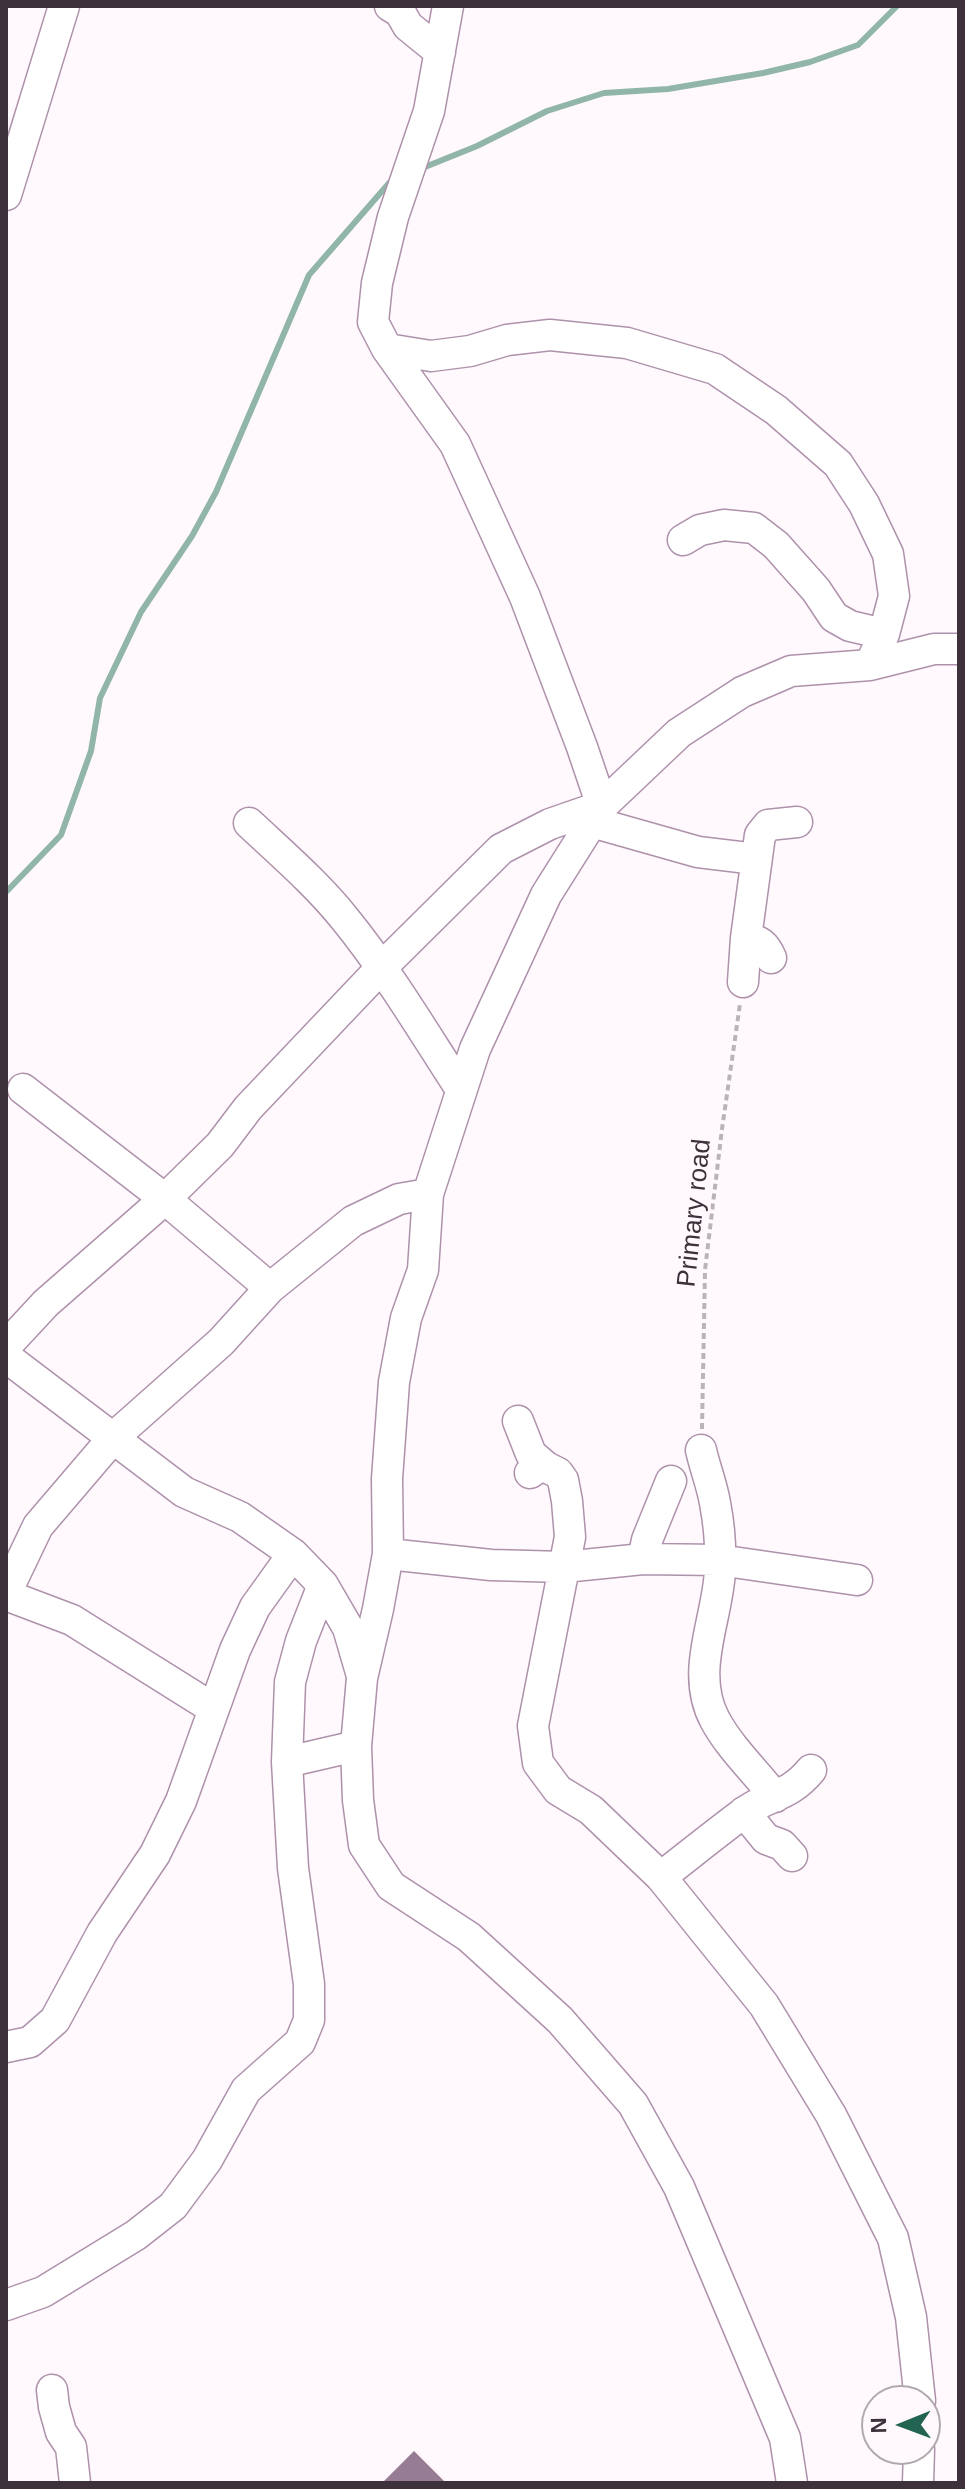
<!DOCTYPE html>
<html>
<head>
<meta charset="utf-8">
<style>
  body { margin:0 }
  #map { position:relative; width:965px; height:2489px; overflow:hidden; background:#fff9fe; font-family:Arial,sans-serif }
  canvas { display:block }
  .frame { position:absolute; inset:0; border:8px solid #3d313b; pointer-events:none }
  .north { position:absolute; left:861px; top:2385px; width:80px; height:80px; box-sizing:border-box; background:#fff9fe; border:2px solid #b1a9b0; border-radius:50%; rotate:269deg; font-size:22px; font-weight:700; line-height:32px; text-align:center; color:#3d313b }
  .north::after { content:''; display:block; margin:auto; width:28px; height:36px; background:#226352; clip-path:polygon(50% 0,100% 100%,50% 72%,0 100%) }
</style>
</head>
<body>
<div id="map">
<canvas width="965" height="2489"></canvas>
<div class="frame"></div>
<div class="north">N</div>
</div>
<script>
const c = document.querySelector('canvas').getContext('2d');
c.lineJoin = 'round';
function trace(path, color, width, dash) { c.strokeStyle = color; c.lineWidth = width; c.lineCap = dash ? 'butt' : 'round'; c.setLineDash(dash || []); c.stroke(path); }
function paint(path, color) { c.fillStyle = color; c.fill(path, 'evenodd'); }
function write(font, color, halo, rows, align = 'center') {
  c.font = font + ' Arial,sans-serif'; c.lineWidth = 6; c.setLineDash([]); c.textBaseline = 'middle'; c.strokeStyle = halo; c.fillStyle = color; for (const [text, x, y, turn = 0] of rows) {
    c.save(); c.translate(x, y); c.rotate((+turn || 0) * Math.PI / 180); c.textAlign = isNaN(turn) ? turn : align; if (halo) c.strokeText(text, 0, 0); c.fillText(text, 0, 0); c.restore();
  }
}
trace(new Path2D(`
  M425,167L477,146L547,111L604,93L668,89L763,73L810,62L858,45L897,6
  M6,892L61,835L91,751L100,698L141,612L192,536L216,492L309,275L390,182`), '#91b6a9', 6);
paint(new Path2D(`
  M414,2451L446,2483H382Z`), '#967d93');
const minor = new Path2D(`
  M390,6L400,12L408,26L440,52
  M6,195L64,6
  M387,349L431,356L470,351L507,340L550,335L627,343L715,369L776,410L838,464L864,504L888,554L894,596L884,634L870,665
  M683,540L700,530L724,525L754,528L776,545L816,590L834,617L850,626L884,634
  M592,822L698,852L756,859
  M249,823C282,854 317,884 345,919C388,972 423,1031 460,1088
  M746,938C760,941 765,944 771,958
  M743,982L746,938L760,835L768,825L797,822
  M23,1089L165,1199L270,1288
  M6,1346L46,1303L165,1199L220,1145L248,1108L382,967L501,849L550,824L602,806L582,747L525,597L455,444L387,349L373,322L377,283L393,217L429,111L448,6
  M6,1357L184,1492L240,1517L293,1554L323,1585L348,1628L362,1676
  M518,1421L531,1454L546,1467
  M701,1450C705,1468 712,1485 715,1503C719,1524 721,1549 720,1570C718,1619 689,1672 715,1720C730,1748 756,1772 775,1797
  M530,1473L537,1468L546,1467L558,1473L563,1480L567,1501L570,1537L533,1726L538,1763L558,1790L591,1810L661,1877L764,2005L831,2115L893,2238L911,2317L920,2401
  M388,1554L491,1565L564,1567L643,1559L719,1560L857,1580
  M643,1559L647,1540L671,1481
  M6,1593L38,1526L114,1437L221,1342L270,1288L353,1221L399,1199L428,1194
  M6,1595L72,1620L214,1709
  M287,1762L356,1746
  M744,1812L766,1839L782,1845L792,1856
  M661,1877C688,1856 715,1834 742,1814C768,1794 788,1798 811,1770
  M6,2047L30,2042L55,2020L102,1933L155,1854L181,1801L235,1650L255,1607L293,1554
  M6,2305L43,2292L136,2235L173,2206L207,2160L246,2090L300,2042L309,2020V1984L293,1868L287,1762L290,1682L301,1641L323,1585
  M52,2390L54,2407L61,2432L71,2447L75,2483
  M792,2483L785,2438L679,2187L633,2104L560,2020L469,1937L391,1886L364,1845L358,1800L356,1746L362,1678L378,1609L388,1554L387,1479L394,1382L406,1318L423,1270L428,1194L475,1049L546,895L602,806L679,733L742,692L791,671L870,665L934,649H959
  M918,2483L919,2449`);
trace(minor, '#ae91aa', 33);
trace(new Path2D(`
  M702,1429L705,1270L722,1129L740,1004`), '#bbb3ba', 4, [6, 4]);
trace(minor, '#fff', 30);
write('26px', '#3d313b', '#fff9fe', [
  ["Primary road",695,1213,-84]
]);
</script>
</body>
</html>
